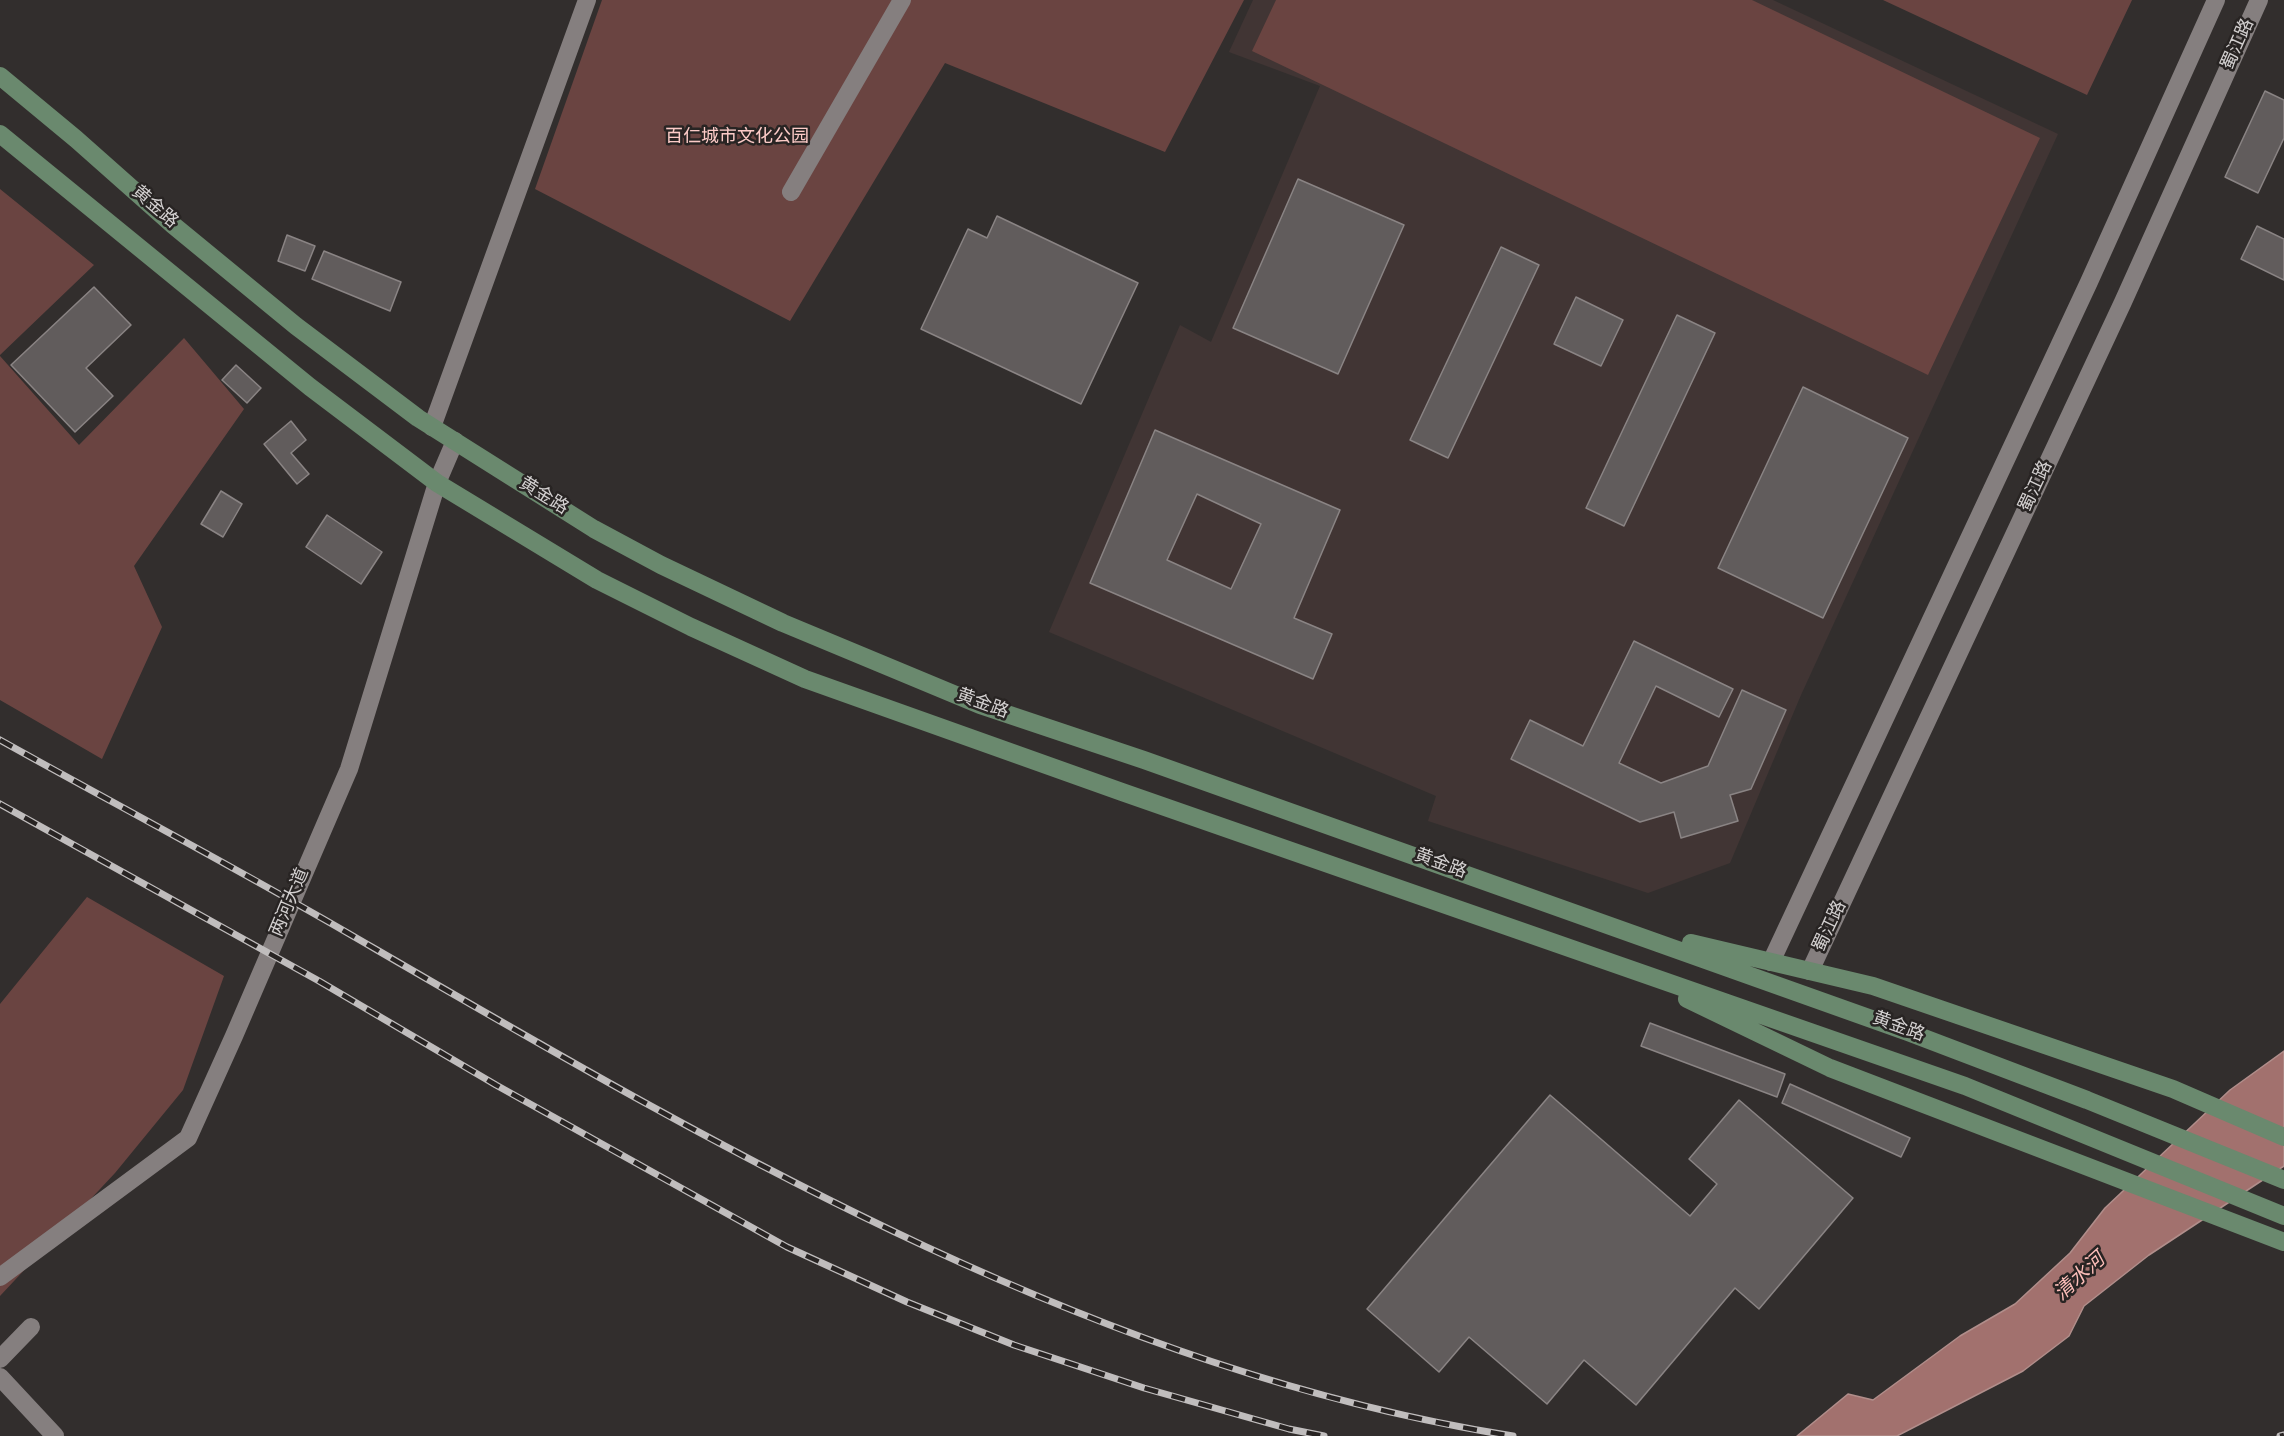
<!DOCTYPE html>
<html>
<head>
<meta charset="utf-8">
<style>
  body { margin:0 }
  canvas { display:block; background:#322e2d }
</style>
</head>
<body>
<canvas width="2284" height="1436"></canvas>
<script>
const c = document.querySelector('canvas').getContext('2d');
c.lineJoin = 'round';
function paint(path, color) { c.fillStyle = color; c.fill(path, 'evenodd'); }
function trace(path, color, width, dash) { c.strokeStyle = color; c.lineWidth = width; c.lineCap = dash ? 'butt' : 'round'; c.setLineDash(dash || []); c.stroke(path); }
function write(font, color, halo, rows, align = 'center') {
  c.font = font + ' Overpass,"Noto Sans SC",sans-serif'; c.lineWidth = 5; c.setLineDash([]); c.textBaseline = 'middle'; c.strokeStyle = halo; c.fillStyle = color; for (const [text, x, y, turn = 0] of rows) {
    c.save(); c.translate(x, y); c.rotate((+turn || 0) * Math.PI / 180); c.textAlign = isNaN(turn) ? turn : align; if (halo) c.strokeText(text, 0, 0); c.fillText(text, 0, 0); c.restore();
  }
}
paint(new Path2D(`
  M1253,0H1773L2058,134L1801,695L1730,863L1648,893L1428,821L1436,796L1049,632L1180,325L1211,342L1320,86L1229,52Z`), '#413534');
paint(new Path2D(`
  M602,0H1244L1165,152L945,63L790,321L535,189Z
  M1276,0H1752L2040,138L1928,375L1252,51Z
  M1883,0H2132L2087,95Z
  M0,189L94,265L0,355Z
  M184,338L244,409L134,566L162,627L102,759L0,700V356L79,445Z
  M87,897L224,976L183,1090L115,1173L0,1296V1004Z`), '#6a4441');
const water = new Path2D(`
  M2284,1051V1166L2149,1255L2084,1306L2069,1336L2023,1371L1897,1436H1797L1848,1394L1873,1400L1960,1336L2015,1304L2070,1253L2105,1208L2230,1090Z`);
paint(water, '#a2716e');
trace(water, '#b18e8b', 1.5);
const building = new Path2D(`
  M2265,91L2284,100V138L2258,193L2225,177Z
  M1298,179L1404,225L1338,374L1233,328Z
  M997,216L1138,283L1081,404L921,329L968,229L987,238Z
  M2257,226L2284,239V280L2241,259Z
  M287,235L315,246L305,271L278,261Z
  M1501,247L1539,265L1448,458L1410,440Z
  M324,251L401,282L390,311L312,279Z
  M94,287L131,325L86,368L113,396L75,432L11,365Z
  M1576,297L1623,320L1601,366L1554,344Z
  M1677,315L1715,333L1624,526L1586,508Z
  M236,365L261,388L247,403L222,380Z
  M1803,387L1908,438L1823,618L1718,568Z
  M291,421L306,440L291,453L309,474L297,484L264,444Z
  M1155,430L1340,510L1294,618L1332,634L1313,679L1090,583ZM1197,494L1261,524L1231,589L1167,560Z
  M221,491L242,504L223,537L201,524Z
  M327,515L382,552L361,584L306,547Z
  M1634,641L1733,689L1719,717L1656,686L1619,763L1661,783L1708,766L1742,690L1786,710L1751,789L1730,795L1738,821L1681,838L1674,812L1640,822L1511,759L1530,720L1583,746Z
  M1650,1023L1785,1074L1777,1097L1641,1046Z
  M1790,1084L1910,1138L1901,1157L1782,1103Z
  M1550,1095L1690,1216L1717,1184L1689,1159L1739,1100L1853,1198L1759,1309L1735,1288L1636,1405L1584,1360L1547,1404L1469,1337L1439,1372L1367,1309Z`);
paint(building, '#615c5c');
trace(building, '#8a8484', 1.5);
trace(new Path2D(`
  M791,192L902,0
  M432,427L587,0
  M1771,962L2089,282L2216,0
  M1810,971L2123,302L2259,0
  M0,1277L188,1138L234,1036L349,769L437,483L455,441
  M0,1359L31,1327
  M0,1377L55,1436`), '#857f7f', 18);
trace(new Path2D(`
  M0,76L76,139L173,225L296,326L418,418L594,529L661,565L783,623L980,705L1144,760L1908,1032L2087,1100L2284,1180
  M0,134L310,387L437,483L597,580L691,627L805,679L1122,792L1965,1086L2284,1216
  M1691,943L1873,986L2173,1089L2284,1137
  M1687,999L1830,1068L2284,1242`), '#6a896e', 18);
const rail = new Path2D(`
  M0,740C115,804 232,866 346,932C710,1143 1092,1370 1513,1436
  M0,804L319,981L496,1085L787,1247L907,1302L1014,1345L1144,1388L1289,1429L1324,1436
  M2280,1436L2284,1435`);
trace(rail, '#c0bdbd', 7);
trace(rail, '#282423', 4.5, [14]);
write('18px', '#d3d0d0', '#282423', [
  ["蜀江路",2239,45,-66],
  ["黄金路",154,208,41],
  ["蜀江路",2037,487,-65],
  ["黄金路",543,497,32],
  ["黄金路",982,705,20],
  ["黄金路",1440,865,20],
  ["两河大道",291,903,-67],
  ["蜀江路",1831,927,-65],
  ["黄金路",1898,1028,20]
]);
write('18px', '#fccbc7', '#282423', [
  ["百仁城市文化公园",737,138]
]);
write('italic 20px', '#fdbeb9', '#282423', [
  ["清水河",2081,1278,-42]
]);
</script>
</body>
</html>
